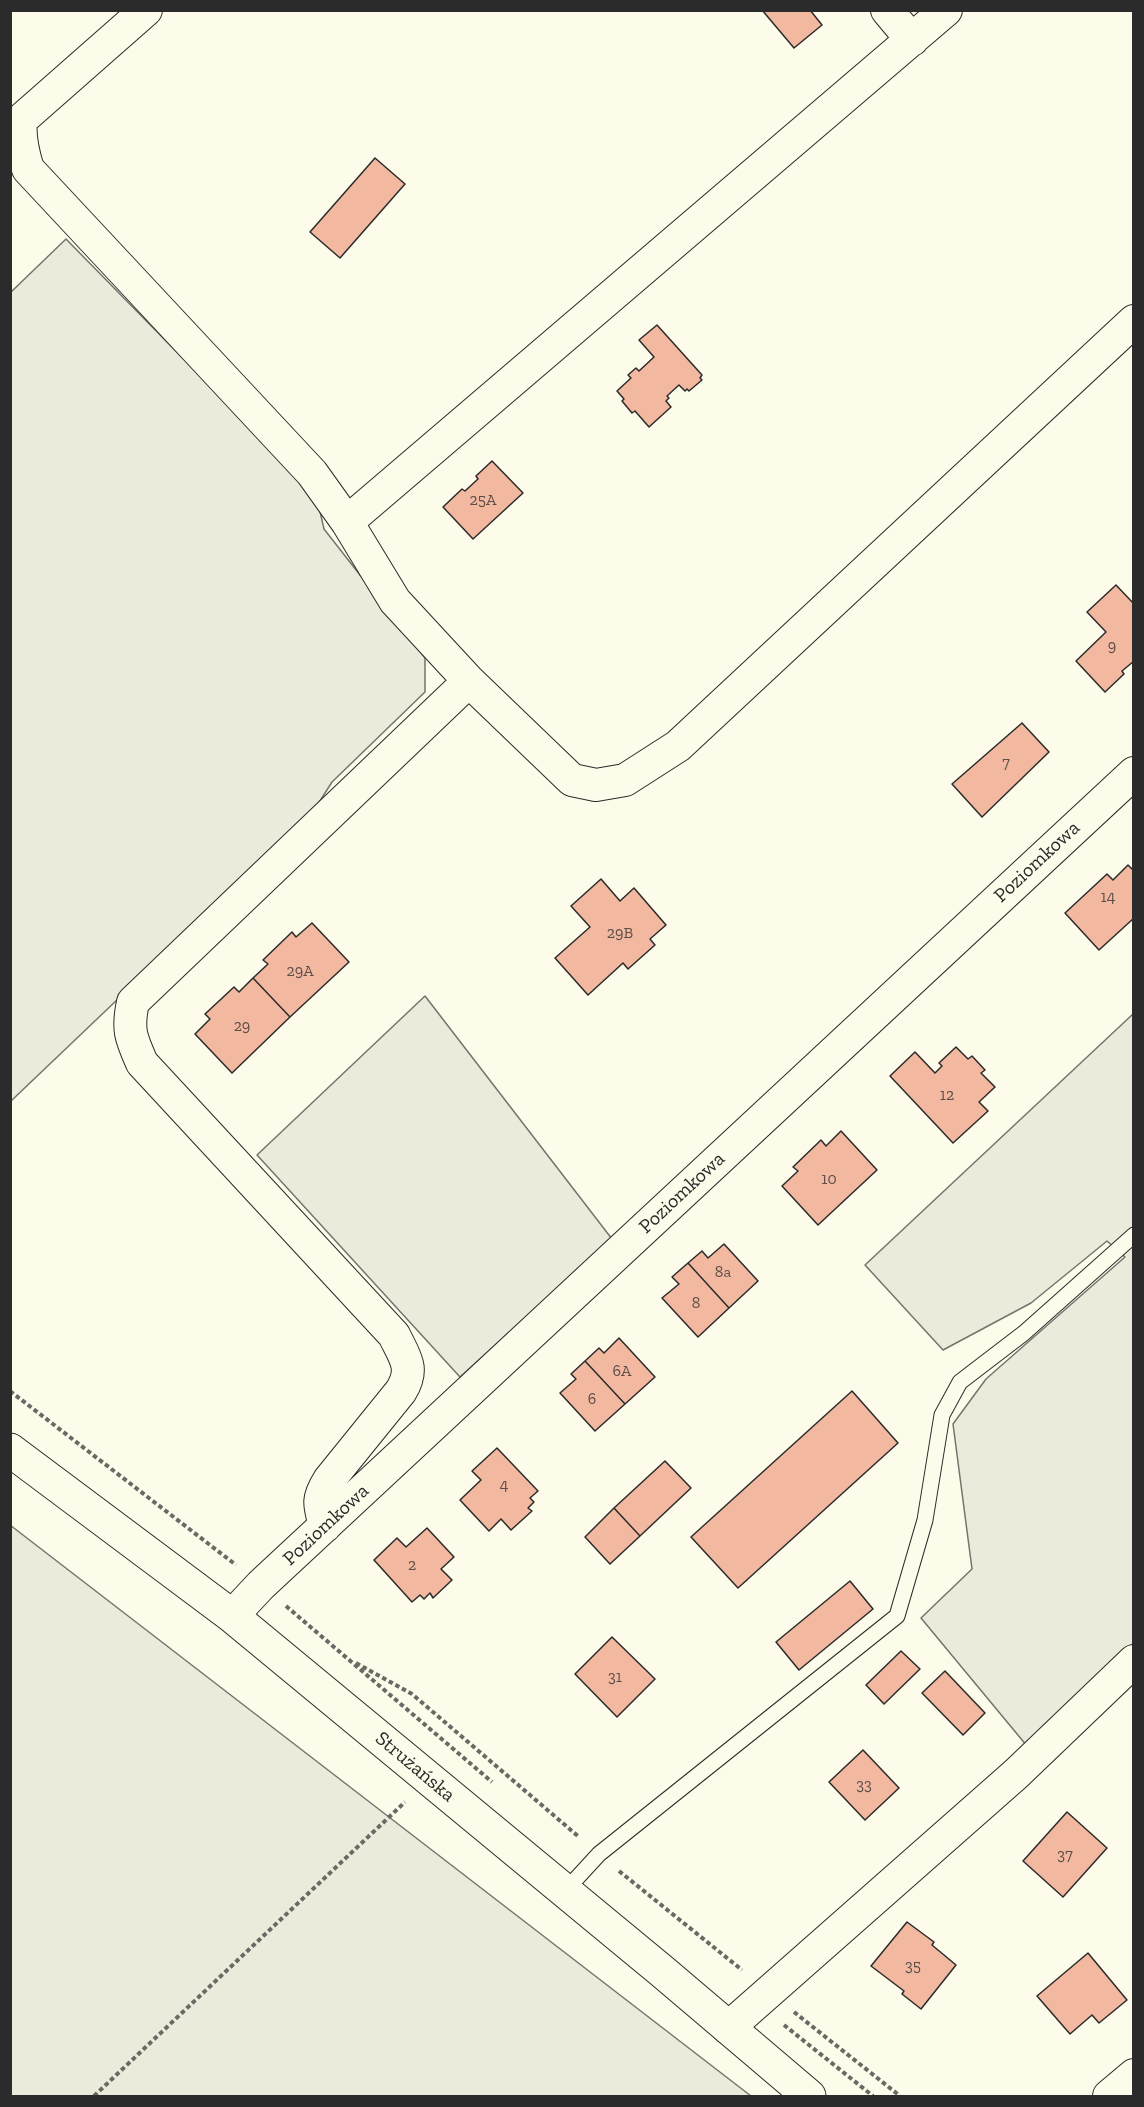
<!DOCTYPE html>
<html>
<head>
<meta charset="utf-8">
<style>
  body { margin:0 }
  #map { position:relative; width:1144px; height:2107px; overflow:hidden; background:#fdfbea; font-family:"Zilla Slab",serif }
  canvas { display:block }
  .frame { position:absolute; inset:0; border:12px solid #2b2b2b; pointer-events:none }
</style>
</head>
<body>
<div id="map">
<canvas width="1144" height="2107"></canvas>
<div class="frame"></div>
</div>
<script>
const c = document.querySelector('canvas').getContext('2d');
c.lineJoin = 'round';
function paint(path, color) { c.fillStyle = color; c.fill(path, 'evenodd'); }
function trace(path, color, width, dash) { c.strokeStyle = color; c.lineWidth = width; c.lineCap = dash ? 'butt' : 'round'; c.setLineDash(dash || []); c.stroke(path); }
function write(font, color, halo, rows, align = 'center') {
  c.font = font + ' "Zilla Slab",serif'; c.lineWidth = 4.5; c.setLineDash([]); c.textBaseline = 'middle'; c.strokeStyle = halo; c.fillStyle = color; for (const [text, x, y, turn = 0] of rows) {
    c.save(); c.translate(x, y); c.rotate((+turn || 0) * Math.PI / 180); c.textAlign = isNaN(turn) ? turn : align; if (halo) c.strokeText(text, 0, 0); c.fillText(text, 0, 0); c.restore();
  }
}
const green = new Path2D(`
  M66,239L316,494L324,529L425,658V692L332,782L311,815L11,1101V292Z
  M425,996L612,1239L460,1377L257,1155Z
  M1133,1014V1644L1027,1746L921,1618L972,1569L953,1424L986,1379L1125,1257L1107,1241L1031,1303L943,1350L865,1265Z
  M10,1525L751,2096H11Z`);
paint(green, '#ecebdb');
trace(green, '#74746e', 1.5);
const building = new Path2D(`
  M762,10H810L822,25L794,48Z
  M375,158L405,184L340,258L310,232Z
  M657,325L702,375L700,378L702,380L689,391L687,389L685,391L679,385L667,396L669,398L666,401L671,407L649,427L635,411L632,413L622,401L624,399L617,391L631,378L628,375L636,368L639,371L654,357L639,340Z
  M492,461L523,493L473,539L443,507L462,489L465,491L478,479L476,476Z
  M1116,585L1134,604V661L1122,671L1124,674L1105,692L1076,661L1106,632L1087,612Z
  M1022,723L1049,752L982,817L952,784Z
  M1128,865L1134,871V918L1099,950L1065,913L1107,874L1113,880Z
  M601,879L620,901L634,888L666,925L650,939L655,945L628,969L623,963L588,995L555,958L590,927L571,906Z
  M312,923L349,962L290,1017L253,978L268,964L263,960L292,932L296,937Z
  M253,978L290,1017L232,1073L195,1034L210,1019L205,1014L234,987L239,992Z
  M956,1047L968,1059L972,1056L985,1070L981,1073L995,1087L979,1102L988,1111L953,1143L890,1076L915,1052L935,1073L942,1066L939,1063Z
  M841,1131L877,1170L818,1225L782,1186L798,1171L793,1167L821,1140L826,1146Z
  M724,1244L758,1281L729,1308L688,1263L702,1251L708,1258Z
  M688,1263L729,1308L698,1337L662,1298L679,1284L672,1277Z
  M619,1338L655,1377L625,1404L585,1361L599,1348L604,1353Z
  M585,1361L625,1404L595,1431L560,1393L576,1379L571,1374Z
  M852,1391L898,1443L738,1588L691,1537Z
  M497,1448L538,1491L530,1498L534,1502L528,1508L532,1511L511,1530L501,1519L489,1531L460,1500L481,1480L472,1471Z
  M665,1461L691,1488L640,1536L614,1508Z
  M614,1508L640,1536L610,1564L585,1537Z
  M427,1528L454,1557L441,1569L452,1580L433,1598L430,1593L424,1599L420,1595L412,1602L374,1560L397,1538L406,1547Z
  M850,1581L873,1609L799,1670L776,1642Z
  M612,1637L655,1679L617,1717L575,1674Z
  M901,1651L920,1669L884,1704L866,1685Z
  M945,1671L985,1713L963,1735L922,1693Z
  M863,1750L899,1788L865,1820L829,1782Z
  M1067,1812L1107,1848L1063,1897L1023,1861Z
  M907,1922L934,1942L932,1945L956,1965L921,2009L902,1994L904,1991L871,1966Z
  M1088,1953L1127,2000L1099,2023L1092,2015L1070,2034L1037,1996Z`);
paint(building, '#f2b8a0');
trace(building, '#2b2b2b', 1.5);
const service = new Path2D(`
  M565,1891L599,1854L897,1616L925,1520L942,1415L960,1382L1024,1333L1134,1235`);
const minor = new Path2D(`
  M146,10L21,120C19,137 23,153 28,169L312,473L347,522
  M887,10L912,40
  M946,10L347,522L395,601L469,681L572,780L596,785L625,780L678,746L1134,321
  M325,1526C319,1504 317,1499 329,1480L401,1391C415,1368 405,1358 394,1335L142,1063C131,1038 127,1030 133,1002L469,681
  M232,1616L261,1585L1134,773
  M728,2028L1016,1774L1134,1661
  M1109,2096L1134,2075`);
const secondary = new Path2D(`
  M10,1450L232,1616L663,1972L809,2096`);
trace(service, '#2b2b2b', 17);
trace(minor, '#2b2b2b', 34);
trace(secondary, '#2b2b2b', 35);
trace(new Path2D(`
  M10,1391L236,1565
  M286,1606L492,1782
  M356,1663L412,1694L579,1837
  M619,1871L742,1970
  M794,2012L900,2096
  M784,2025L873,2096
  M94,2096L405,1802`), '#6a6964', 4, [4.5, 3]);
trace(service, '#fdfbea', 15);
trace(minor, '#fdfbea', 32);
trace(secondary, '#fdfbea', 33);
write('16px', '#5d4e48', null, [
  ["25A",483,500],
  ["9",1112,646],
  ["7",1006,763],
  ["14",1108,897],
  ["29B",620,933],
  ["29A",300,971],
  ["29",242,1026],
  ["12",947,1095],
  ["10",829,1179],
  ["8a",723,1272],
  ["8",696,1303],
  ["6A",622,1371],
  ["6",592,1399],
  ["4",504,1485],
  ["2",412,1565],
  ["31",615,1677],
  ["33",864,1785],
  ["37",1065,1855],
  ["35",913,1966]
]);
write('20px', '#2b2b2b', '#fdfbea', [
  ["Poziomkowa",1037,862,-43],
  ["Poziomkowa",682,1193,-43],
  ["Poziomkowa",326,1525,-43],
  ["Strużańska",415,1767,40]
]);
</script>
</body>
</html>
